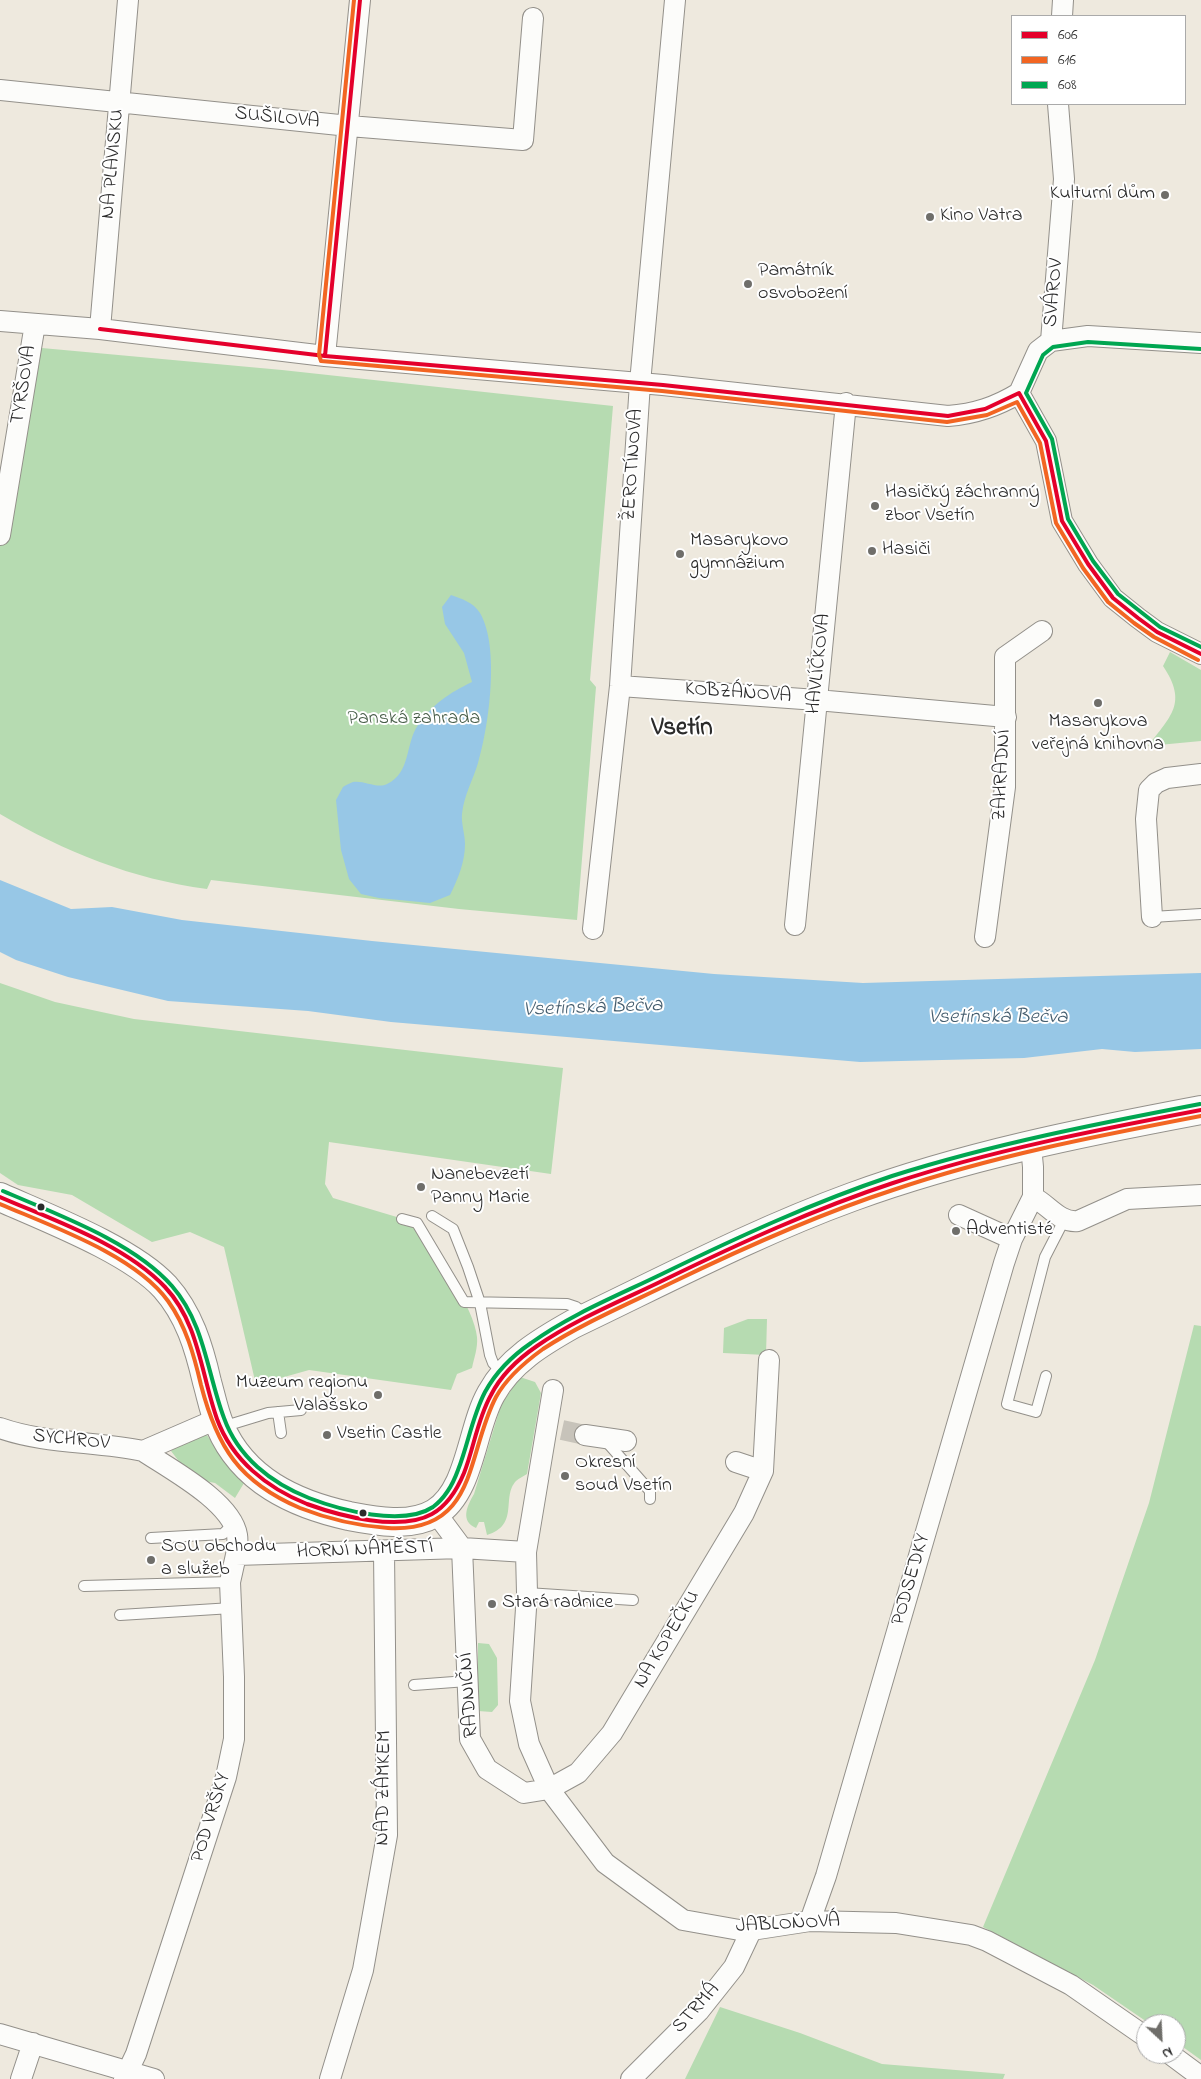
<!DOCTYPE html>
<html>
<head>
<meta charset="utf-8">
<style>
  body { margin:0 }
  #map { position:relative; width:1201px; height:2079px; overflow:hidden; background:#eee9de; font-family:"Indie Flower",sans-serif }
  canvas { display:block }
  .legend { position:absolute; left:1011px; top:15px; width:175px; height:90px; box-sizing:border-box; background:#fff; border:1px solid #aaa; margin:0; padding:6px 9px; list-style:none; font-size:15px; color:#2b2b2b }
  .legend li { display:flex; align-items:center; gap:10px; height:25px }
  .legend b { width:25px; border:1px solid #aaa }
  .north { position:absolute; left:1136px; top:2014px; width:50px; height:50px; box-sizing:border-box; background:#fff; border:1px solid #aaa; border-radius:50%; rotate:155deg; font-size:14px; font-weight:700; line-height:20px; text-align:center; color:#2b2b2b }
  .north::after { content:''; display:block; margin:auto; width:18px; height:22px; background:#6f6e6a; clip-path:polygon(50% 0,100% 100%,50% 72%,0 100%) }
</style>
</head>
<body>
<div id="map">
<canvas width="1201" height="2079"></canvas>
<ul class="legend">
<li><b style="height:6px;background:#e4002b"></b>606</li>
<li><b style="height:6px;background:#f26522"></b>616</li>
<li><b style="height:6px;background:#00a651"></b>608</li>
</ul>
<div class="north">N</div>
</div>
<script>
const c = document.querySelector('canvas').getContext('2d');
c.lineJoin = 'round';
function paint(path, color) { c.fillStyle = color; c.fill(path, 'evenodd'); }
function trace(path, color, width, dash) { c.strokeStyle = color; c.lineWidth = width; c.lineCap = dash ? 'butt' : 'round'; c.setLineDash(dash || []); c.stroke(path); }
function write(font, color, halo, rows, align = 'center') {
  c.font = font + ' "Indie Flower",sans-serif'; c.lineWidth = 4; c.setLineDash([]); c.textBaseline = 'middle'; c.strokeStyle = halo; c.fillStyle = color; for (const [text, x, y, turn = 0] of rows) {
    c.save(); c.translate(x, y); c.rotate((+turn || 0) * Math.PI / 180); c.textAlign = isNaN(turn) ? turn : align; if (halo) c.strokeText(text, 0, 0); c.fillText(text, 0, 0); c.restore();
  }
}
paint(new Path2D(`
  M31,347L282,370L613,406L590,680L596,687L577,920L459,909L211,880L207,889C132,879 65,852 0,814V542Z
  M1170,652L1201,670V741L1148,746C1171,716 1188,703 1163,666Z
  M0,983L55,1002L134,1019L563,1068L551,1174L329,1142L325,1184L333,1198L417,1223C433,1249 475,1309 477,1337C478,1348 474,1358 472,1368L457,1374L451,1390L309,1370L256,1385L224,1247L190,1232L152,1242L72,1195L18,1185L0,1173Z
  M748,1319H767L766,1355L723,1353L724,1328Z
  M1194,1325L1201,1326V2060L1176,2042V2024H1150L1093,1985L983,1927L1095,1660L1149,1503Z
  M520,1377L535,1382L541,1393L527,1474C524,1476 519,1478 516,1481C501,1497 520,1525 487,1535L484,1522H479L476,1528C460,1521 467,1506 474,1494L501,1405Z
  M207,1435L224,1461L244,1483L235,1498L215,1483L195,1479L181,1464L171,1451L181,1441Z
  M478,1643L489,1644L497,1658L498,1705L492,1712L478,1711Z
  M720,2007L800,2033L882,2064L1005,2074L1003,2079H685Z`), '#b6dbb1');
paint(new Path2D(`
  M451,595C462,599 473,602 480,613C500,647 489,726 478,763C473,780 464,795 462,814C461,823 465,834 465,844C465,862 458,879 450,895L430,903L379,898L361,894L349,879L341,850L336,800L343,787C346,785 350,783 353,782C364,780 377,789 387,784C411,773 405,744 418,725C433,704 449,693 472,682L464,653L445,624L442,607Z
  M0,880L71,909L112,907L182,920L372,941L714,974L863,983L1201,973V1049L1135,1052L1102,1049L1024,1058L860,1062L391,1022L308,1011L168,1001L68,977L16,960L0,952Z`), '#97c7e6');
trace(new Path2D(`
  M562,1430L585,1435`), '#c7c3ba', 20, [20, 10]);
const lane = new Path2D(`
  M1152,917L1201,914
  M432,1216L453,1229L468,1267L480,1303L490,1355L493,1363L504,1374
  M402,1219L417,1223L464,1302L567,1304L576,1307L586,1315
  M1046,1376L1036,1412L1007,1404L1045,1257L1064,1220
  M278,1412L281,1433
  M222,1427L268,1413L301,1410
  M605,1440L650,1491V1499
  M151,1538L223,1534L226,1531
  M84,1586L230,1582
  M527,1593L633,1600
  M120,1615L232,1608
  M414,1685L467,1681`);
const street = new Path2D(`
  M1062,16L1063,0
  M0,90L349,126L523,140L533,18
  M0,321L100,329L325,356L663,385L948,416C975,414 996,407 1019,393
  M100,329L128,0
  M1051,341L1088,336L1201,343
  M325,356L360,0
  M1019,393L1046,441L1062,521L1088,564L1113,598L1138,618L1157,632L1201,654
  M1019,393L1038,351L1051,341L1064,179L1058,104
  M0,535L35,324
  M620,686L817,700L1006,717
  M1152,917L1146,819L1149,790L1156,783L1167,778L1201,774
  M795,925L846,403
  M593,929L620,686L640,383L675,0
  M985,937L1005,787V657L1042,631
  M1033,1197C1049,1205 1059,1223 1078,1221L1127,1199L1201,1195
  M959,1215L1012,1239
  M217,1419L143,1451C170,1469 232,1502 237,1535C238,1541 237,1549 236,1555L462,1548L526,1552L553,1390
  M0,1428C45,1444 96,1441 143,1451
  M585,1435L626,1441
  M736,1462L763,1471
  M436,1513L462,1548
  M462,1548L470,1739L487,1769L524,1793L549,1789L578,1773L612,1733L744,1513L763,1471L769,1360
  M526,1552L527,1593L520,1701L529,1744L549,1789L605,1863L683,1920L745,1931L810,1921L896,1923L971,1935L987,1941L1071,1985L1146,2037
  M810,1921L826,1876L1004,1263L1012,1239L1033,1197V1167L1031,1146
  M0,2034L154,2079
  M1170,2054L1201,2077
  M21,2079L33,2043
  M124,2079L136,2054L226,1777L234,1739V1677L230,1582L236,1555
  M330,2079L363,1970L387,1835L384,1551
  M631,2079L699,2011L734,1967L751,1931`);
const secondary = new Path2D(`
  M0,1197C47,1218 131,1250 165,1287C189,1314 199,1347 207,1382C211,1396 214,1412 220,1426C243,1480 294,1504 349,1516C375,1521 410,1528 435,1513C471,1491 471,1429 491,1394C509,1361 541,1342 573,1324C665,1280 756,1232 852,1197C964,1156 1084,1132 1201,1110`);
trace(lane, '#93908a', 12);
trace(street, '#93908a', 22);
trace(secondary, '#93908a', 30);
trace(lane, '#fcfcfa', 10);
trace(street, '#fcfcfa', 20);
trace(secondary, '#fcfcfa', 28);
trace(new Path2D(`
  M100,329L325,356L663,385L948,416L985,409L1019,393L1046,441L1062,521L1088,564L1113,598L1138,618L1157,632L1201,654
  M325,356L360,0
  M0,1197C53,1220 124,1244 165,1287C199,1323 201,1374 217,1419C232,1460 267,1488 307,1504C340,1516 400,1532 432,1514C448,1505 457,1490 464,1473C474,1448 477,1420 491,1395C501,1375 518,1359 537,1346C576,1319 621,1301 664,1280C738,1244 814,1209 893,1183C993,1150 1097,1130 1201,1110`), '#e4002b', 4);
trace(new Path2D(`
  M354,0L319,355L321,361L662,391L947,422L987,415L1017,402L1040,443L1056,523L1083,568L1108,602L1134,623L1154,637L1198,660
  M0,1204C51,1226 135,1255 168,1301C186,1326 194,1355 201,1385C217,1447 239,1482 300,1508C328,1519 359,1526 388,1528C478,1533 466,1454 496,1397C507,1377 525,1362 543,1349C583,1323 628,1304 671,1283C743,1248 816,1215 893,1190C993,1156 1097,1136 1201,1116`), '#f26522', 4);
trace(new Path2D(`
  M1201,349L1088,342L1053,347L1043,355L1026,393L1052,439L1068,519L1093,561L1118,594L1160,627L1201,647
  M3,1191C56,1214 134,1242 172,1286C205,1324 207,1373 224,1418C238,1457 271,1483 309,1498C340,1510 403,1527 433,1507C445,1498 453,1484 458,1470C468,1445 472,1417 485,1392C496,1372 512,1356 531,1343C571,1314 619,1295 664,1273C738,1237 814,1202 892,1176C993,1144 1096,1124 1200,1104`), '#00a651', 4);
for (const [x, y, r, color] of [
  [1165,195,5,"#6f6e6a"],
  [930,217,5,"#6f6e6a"],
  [748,284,5,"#6f6e6a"],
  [875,506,5,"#6f6e6a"],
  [872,551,5,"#6f6e6a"],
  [680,554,5,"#6f6e6a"],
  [1098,703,5,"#6f6e6a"],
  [421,1187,5,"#6f6e6a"],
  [41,1207,4.5,"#2b2b2b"],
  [956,1231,5,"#6f6e6a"],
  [378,1395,5,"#6f6e6a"],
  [327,1435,5,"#6f6e6a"],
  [565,1476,5,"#6f6e6a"],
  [363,1513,4.5,"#2b2b2b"],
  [151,1560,5,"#6f6e6a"],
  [492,1604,5,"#6f6e6a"]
]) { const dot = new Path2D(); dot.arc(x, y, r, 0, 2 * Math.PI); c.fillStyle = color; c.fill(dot); trace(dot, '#fff', 2); }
write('20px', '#2b2b2b', '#fff', [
  ["SUŠILOVA",277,119,6],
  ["NA PLAVISKU",114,164,-85],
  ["SVÁROV",1055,293,-85],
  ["TYRŠOVA",25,385,-81],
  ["ŽEROTÍNOVA",634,465,-86],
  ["HAVLÍČKOVA",820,664,-84],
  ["KOBZÁŇOVA",738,694,4],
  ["ZAHRADNÍ",1003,775,-87],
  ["SYCHROV",71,1441,6],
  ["HORNÍ NÁMĚSTÍ",365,1551,-2],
  ["PODSEDKY",912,1580,-74],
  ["NA KOPEČKU",668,1640,-59],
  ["RADNIČNÍ",470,1695,-94],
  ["NAD ZÁMKEM",385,1788,-89],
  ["POD VRŠKY",212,1818,-73],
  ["JABLOŇOVÁ",788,1925,-3],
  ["STRMÁ",697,2009,-48]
]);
write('20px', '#2b2b2b', '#fff', [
  ["Kulturní dům",1155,195,"right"],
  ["Kino Vatra",940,217],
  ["Památník",758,272],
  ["osvobození",758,295],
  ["Hasičký záchranný",885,494],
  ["zbor Vsetín",885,517],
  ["Masarykovo",690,542],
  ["gymnázium",690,565],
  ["Hasiči",882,551],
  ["Masarykova",1098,723,"center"],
  ["veřejná knihovna",1098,746,"center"],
  ["Nanebevzetí",431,1176],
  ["Panny Marie",431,1199],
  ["Adventisté",966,1231],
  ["Muzeum regionu",368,1384,"right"],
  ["Valašsko",368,1407,"right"],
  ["Vsetin Castle",337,1435],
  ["Okresní",575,1464],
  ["soud Vsetín",575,1487],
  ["SOU obchodu",161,1548],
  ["a služeb",161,1571],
  ["Stará radnice",502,1604]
], 'left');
write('20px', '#475d48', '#fff', [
  ["Panská zahrada",414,720]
]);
write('italic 21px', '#445d6e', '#fff', [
  ["Vsetínská Bečva",593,1009,-2],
  ["Vsetínská Bečva",998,1019]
]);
write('bold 25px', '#2b2b2b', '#fff', [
  ["Vsetín",682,730]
]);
</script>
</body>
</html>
